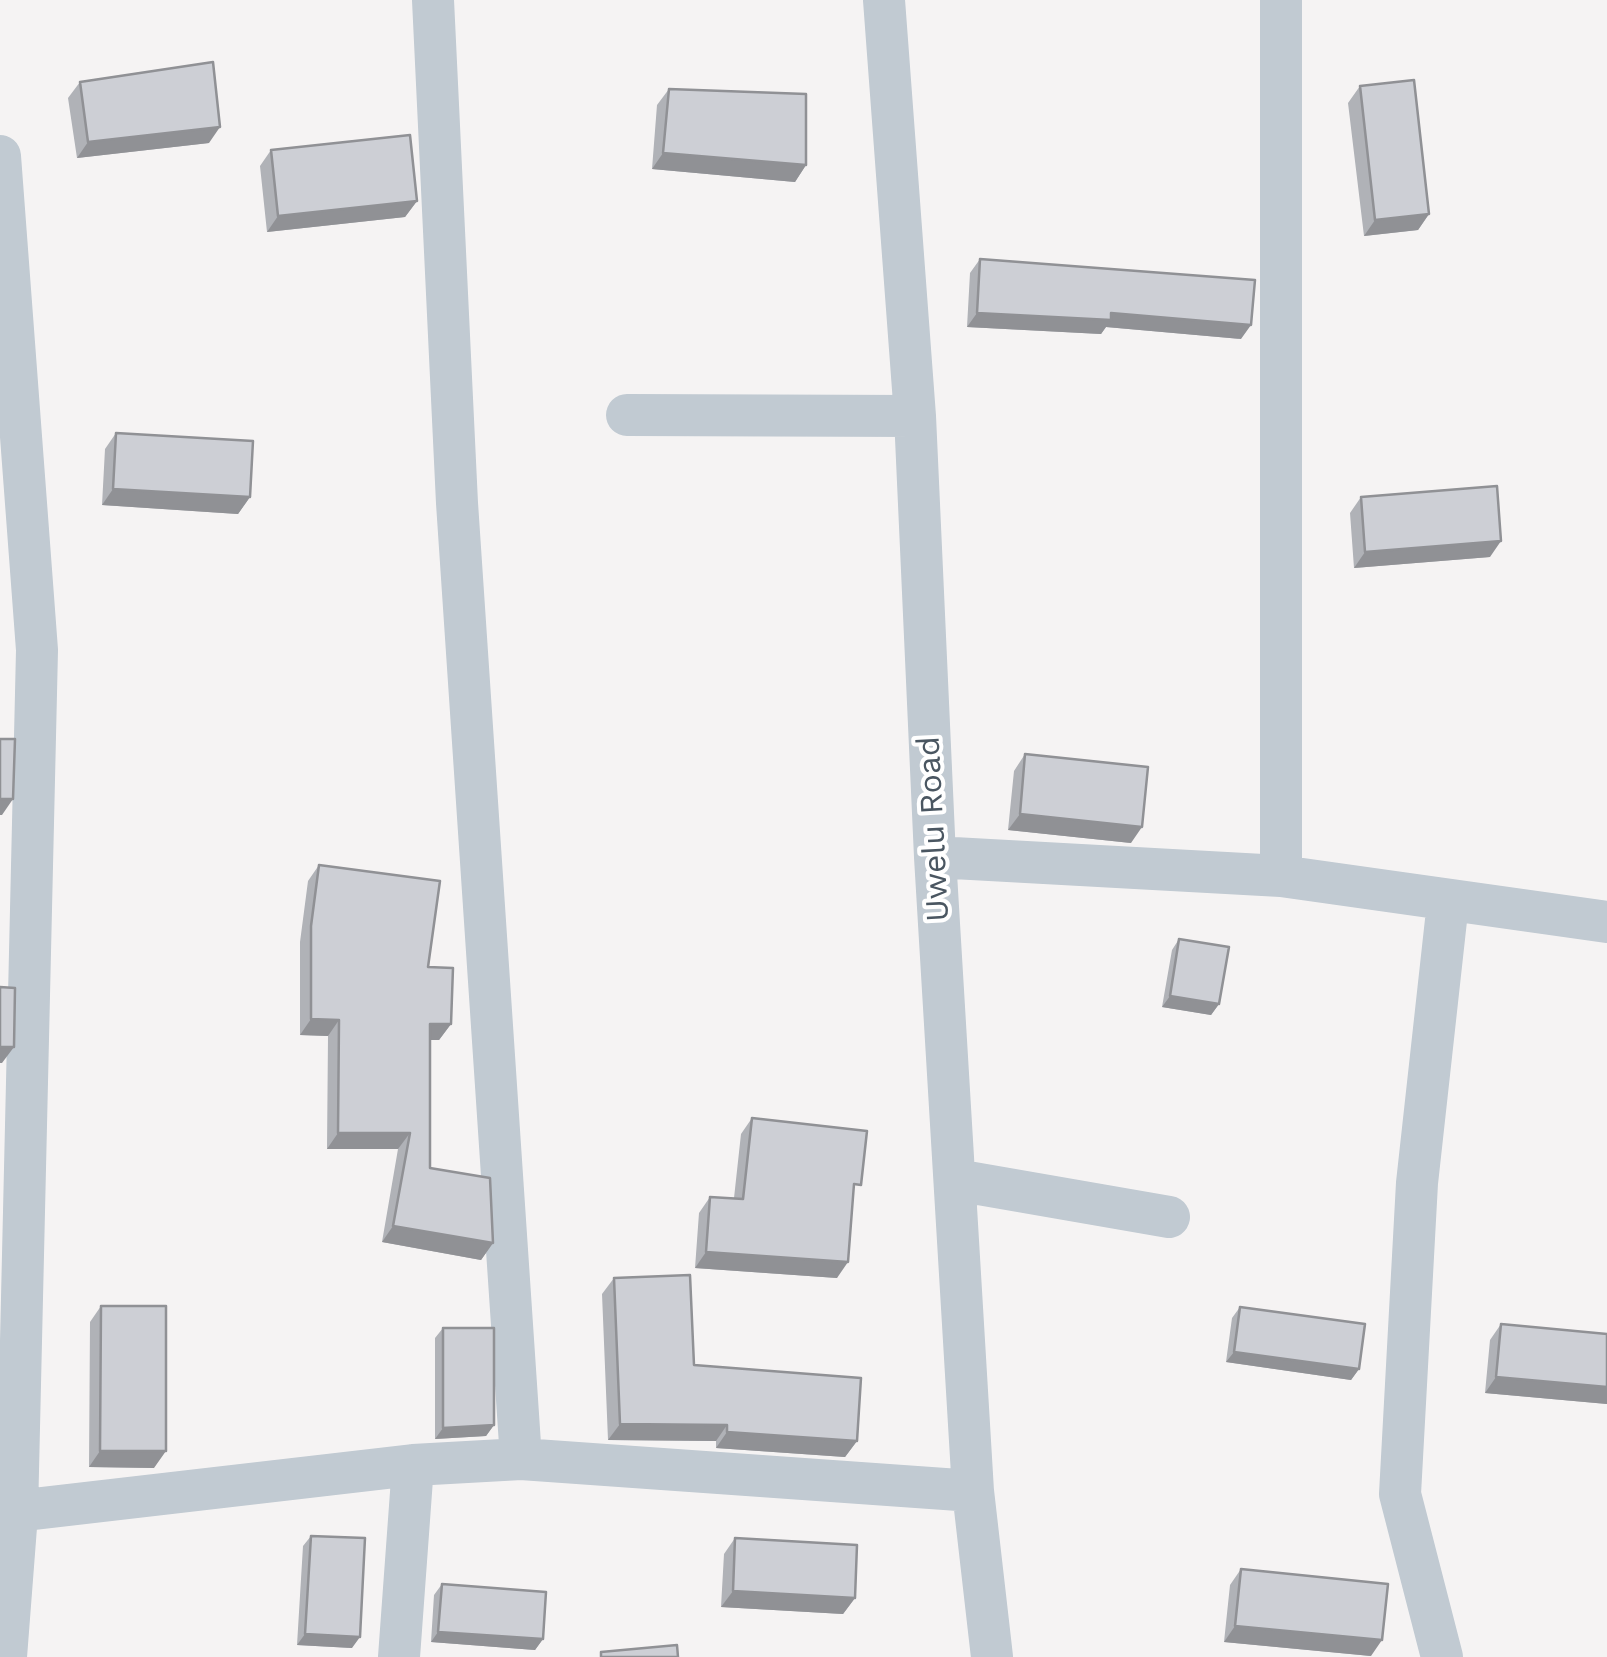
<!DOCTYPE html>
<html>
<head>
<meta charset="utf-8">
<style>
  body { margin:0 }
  canvas { display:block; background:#f5f3f3 }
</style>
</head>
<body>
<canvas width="1607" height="1657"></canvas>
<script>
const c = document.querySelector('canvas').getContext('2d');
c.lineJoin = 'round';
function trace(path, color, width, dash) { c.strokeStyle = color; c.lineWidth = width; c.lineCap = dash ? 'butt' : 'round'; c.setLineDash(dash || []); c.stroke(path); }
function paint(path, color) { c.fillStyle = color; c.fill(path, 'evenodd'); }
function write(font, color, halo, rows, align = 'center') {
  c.font = font + ' "Work Sans",sans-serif'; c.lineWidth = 8; c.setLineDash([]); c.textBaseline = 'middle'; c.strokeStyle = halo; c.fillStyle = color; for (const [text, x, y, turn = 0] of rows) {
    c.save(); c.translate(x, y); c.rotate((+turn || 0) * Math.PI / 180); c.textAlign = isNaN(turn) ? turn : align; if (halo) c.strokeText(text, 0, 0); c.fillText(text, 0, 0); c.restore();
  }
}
trace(new Path2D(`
  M433,0L457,503L521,1459
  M884,0L915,416L935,857L973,1491L992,1657
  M1281,0V876
  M0,156L37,650L17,1514L6,1657
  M627,415L915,416
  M935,857L1281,876L1607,922
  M956,1180L1169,1217
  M0,1513L413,1465L521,1459L973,1491
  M399,1657L413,1465
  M1442,1657L1400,1494L1417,1183L1448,902`), '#c1cad2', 42);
paint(new Path2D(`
  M80,82L209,143L77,158L68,98Z
  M1360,86L1429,214L1418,230L1364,236L1348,103Z
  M669,89L806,165L795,182L652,169L657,105Z
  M271,150L417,201L405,217L267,232L260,166Z
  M980,259L1241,339L1106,327L1101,334L967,327L970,273Z
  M116,433L250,497L238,514L102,505L105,449Z
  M1361,497L1490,557L1354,568L1350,513Z
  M1025,754L1131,843L1008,830L1014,771Z
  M319,865L428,967L451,1024L439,1040H430V1168L493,1243L481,1260L382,1242L398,1149H327L328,1036L300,1035V942L308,881Z
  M1179,939L1219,1004L1211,1015L1162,1007L1172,950Z
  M752,1118L853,1196L837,1278L695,1268L699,1213L710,1197L734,1198L741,1134Z
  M614,1278L694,1365L857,1441L845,1457L716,1448V1441L608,1440L602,1294Z
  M101,1306L154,1468L89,1467L90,1322Z
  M1240,1307L1359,1369L1351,1380L1226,1362L1232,1318Z
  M1501,1324L1607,1334V1404L1485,1393L1490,1340Z
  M443,1328L494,1425L486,1436L435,1439V1338Z
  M311,1536L352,1648L297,1645L303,1546Z
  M735,1538L855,1598L843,1614L721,1607L724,1554Z
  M1241,1569L1371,1656L1224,1642L1230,1585Z
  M442,1584L543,1639L535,1650L431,1642L434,1595Z`), '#b0b2b7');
paint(new Path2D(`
  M220,127L209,143L77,158L88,142Z
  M663,153L806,165L795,182L652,169Z
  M417,201L405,217L267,232L278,216Z
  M1429,214L1418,230L1364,236L1375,220Z
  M977,313H1111L1251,325L1241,339L1106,327L1101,334L967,327Z
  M113,489L250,497L238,514L102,505Z
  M1501,541L1490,557L1354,568L1365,552Z
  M0,799H13L2,815H0Z
  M1020,814L1142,827L1131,843L1008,830Z
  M1170,996L1219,1004L1211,1015L1162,1007Z
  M311,1019L339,1020L328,1036L300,1035Z
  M430,1024H451L439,1040H419Z
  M0,1047H14L2,1063H0Z
  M338,1133H410L398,1149H327Z
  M393,1226L493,1243L481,1260L382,1242Z
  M706,1252L848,1262L837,1278L695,1268Z
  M1234,1352L1359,1369L1351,1380L1226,1362Z
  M1496,1377L1607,1387V1404L1485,1393Z
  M620,1424L727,1425L716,1441L608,1440Z
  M494,1425L486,1436L435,1439L443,1428Z
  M727,1432L857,1441L845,1457L716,1448Z
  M100,1451H166L154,1468L89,1467Z
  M733,1591L855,1598L843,1614L721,1607Z
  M1235,1626L1382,1640L1371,1656L1224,1642Z
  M438,1632L543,1639L535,1650L431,1642Z
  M305,1634L360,1637L352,1648L297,1645Z`), '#909195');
const building = new Path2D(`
  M213,62L220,127L88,142L80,82Z
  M1414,80L1429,214L1375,220L1360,86Z
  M669,89L806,94V165L663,153Z
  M410,135L417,201L278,216L271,150Z
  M980,259L1255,280L1251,325L1111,313V320L977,313Z
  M116,433L253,441L250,497L113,489Z
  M1497,486L1501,541L1365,552L1361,497Z
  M0,739H15L13,799H0Z
  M1025,754L1148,767L1142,827L1020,814Z
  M319,865L440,881L428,967L453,968L451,1024H430V1168L490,1178L493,1243L393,1226L410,1133H338L339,1020L311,1019V926Z
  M1179,939L1229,947L1219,1004L1170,996Z
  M0,987L15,988L14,1047H0Z
  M752,1118L867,1131L861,1185L854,1184L848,1262L706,1252L710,1197L743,1199Z
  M690,1275L694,1365L861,1378L857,1441L727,1432V1425L620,1424L614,1278Z
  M101,1306H166V1451H100Z
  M1240,1307L1365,1324L1359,1369L1234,1352Z
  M1501,1324L1607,1334V1387L1496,1377Z
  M443,1328H494V1425L443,1428Z
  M311,1536L365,1538L360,1637L305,1634Z
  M735,1538L857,1545L855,1598L733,1591Z
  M1241,1569L1388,1584L1382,1640L1235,1626Z
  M442,1584L546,1592L543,1639L438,1632Z
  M677,1645L678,1657H601V1652Z`);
paint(building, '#cdcfd5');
trace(building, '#909195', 2.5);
write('32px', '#4a5661', '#fff', [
  ["Uwelu Road",934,829,-93]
]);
</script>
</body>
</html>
